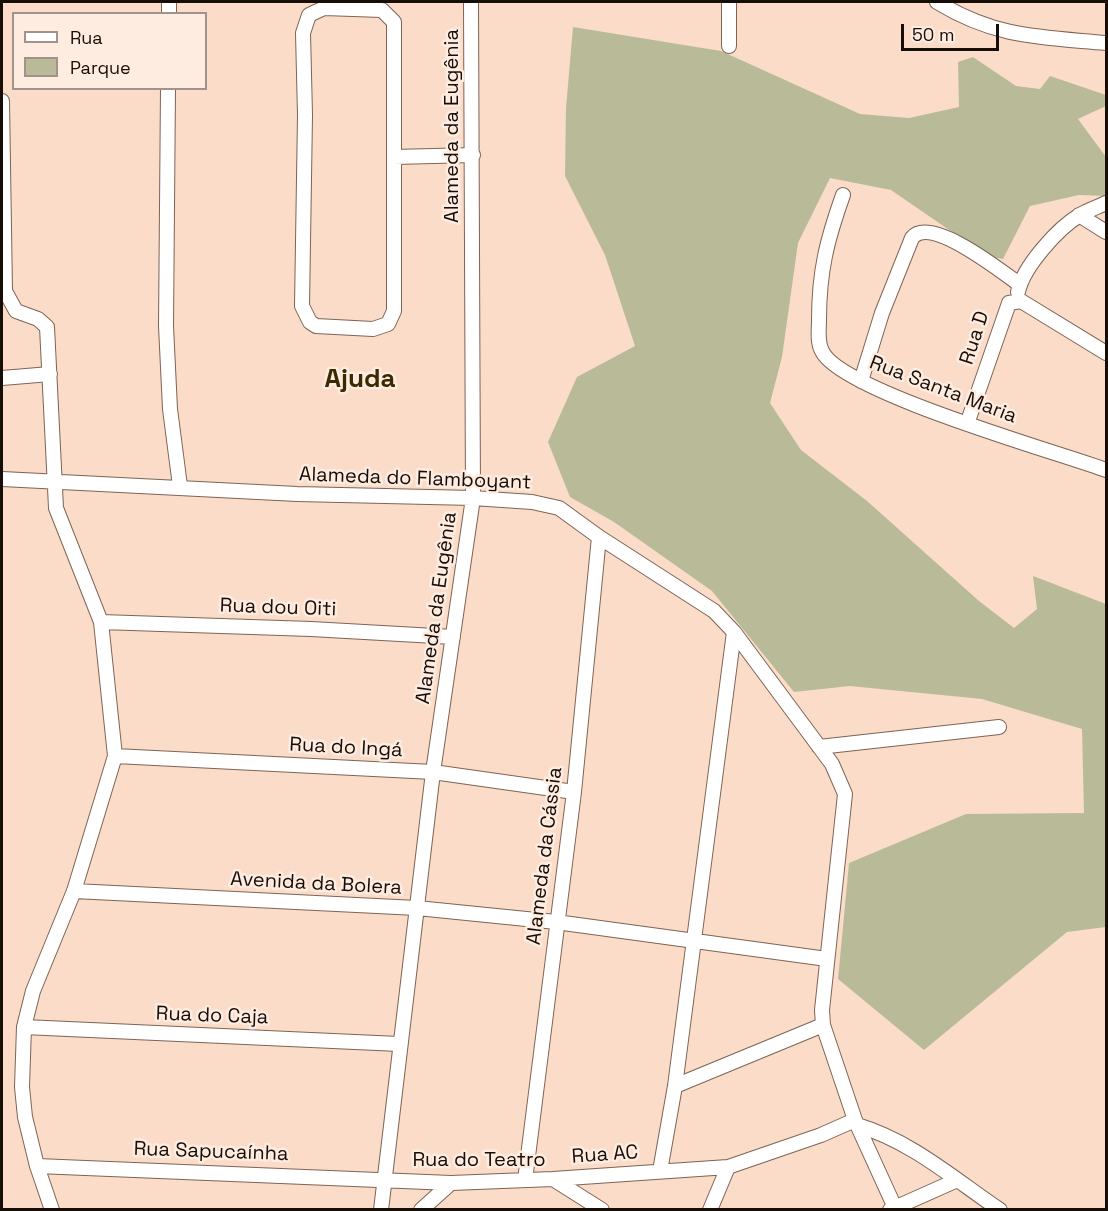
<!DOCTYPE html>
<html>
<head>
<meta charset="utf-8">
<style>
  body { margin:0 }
  #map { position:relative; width:1108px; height:1211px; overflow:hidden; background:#fadcc9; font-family:"Space Grotesk",sans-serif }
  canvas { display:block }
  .frame { position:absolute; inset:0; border:3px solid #170d07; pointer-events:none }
  .legend { position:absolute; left:12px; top:12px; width:195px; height:78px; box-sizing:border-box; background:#feece1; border:2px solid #a2938a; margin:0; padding:8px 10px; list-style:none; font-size:18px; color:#170d07 }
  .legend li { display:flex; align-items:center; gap:12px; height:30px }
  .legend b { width:30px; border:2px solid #a2938a }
  .scale { position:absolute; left:901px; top:24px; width:98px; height:27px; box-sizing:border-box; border:3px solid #170d07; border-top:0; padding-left:8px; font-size:18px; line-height:21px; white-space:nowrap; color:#170d07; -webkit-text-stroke:4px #feece1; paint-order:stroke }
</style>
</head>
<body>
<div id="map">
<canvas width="1108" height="1211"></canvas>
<div class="frame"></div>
<ul class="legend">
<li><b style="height:8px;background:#fff"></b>Rua</li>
<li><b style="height:16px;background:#b9bb98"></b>Parque</li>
</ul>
<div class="scale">50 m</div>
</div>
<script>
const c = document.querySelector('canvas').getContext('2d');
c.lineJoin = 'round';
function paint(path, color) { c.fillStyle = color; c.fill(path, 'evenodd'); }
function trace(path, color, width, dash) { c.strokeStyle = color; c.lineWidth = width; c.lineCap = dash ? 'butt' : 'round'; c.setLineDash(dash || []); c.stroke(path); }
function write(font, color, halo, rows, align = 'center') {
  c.font = font + ' "Space Grotesk",sans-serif'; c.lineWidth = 5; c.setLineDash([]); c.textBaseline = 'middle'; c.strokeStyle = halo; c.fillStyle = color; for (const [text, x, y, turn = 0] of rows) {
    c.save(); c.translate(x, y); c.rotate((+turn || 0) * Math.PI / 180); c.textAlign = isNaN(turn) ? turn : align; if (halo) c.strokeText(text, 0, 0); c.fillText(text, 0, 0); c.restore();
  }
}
paint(new Path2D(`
  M573,27L721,51L860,114L909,118L959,107L958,62L973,57L1016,86L1040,89L1050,76L1106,95V106L1078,119L1106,157V196L1079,195L1030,206L1003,259L987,256L891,190L830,178L798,243L782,357L770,403L801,450L867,501L979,601L1014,628L1037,609L1033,576L1106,604V927L1067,932L924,1050L838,979L849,863L966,814L1084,813L1082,729L982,699L850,686L794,692L712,591L614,522L570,497L548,442L577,377L635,346L605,255L565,176L566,108Z`), '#b9bb98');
const street = new Path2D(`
  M937,2C996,38 1040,37 1106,43
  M324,8L382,10L394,22V311L388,324L373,329L316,326L310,322L302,306L305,115L303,33L309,15Z
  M169,14V2
  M729,46V2
  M168,88L166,326L170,409L180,486
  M2,101L5,291L16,311L38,319L47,327L56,508L101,622L115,756L74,891L33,991L24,1027L22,1087L25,1117L37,1166L52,1210
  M394,157L473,155
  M843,195C827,240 819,271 819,320C819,330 817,342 822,351C840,391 1057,452 1106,470
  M1079,215L1106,232
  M1018,292C1023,267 1058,228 1080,215C1088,210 1098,207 1106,203
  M2,378L50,374
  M861,381L882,313L912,238C930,215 1001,271 1019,284
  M967,424L1009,303L1021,301L1106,353
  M2,479L297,494L473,498L532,502L559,508L599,537L714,611L734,632L832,764L845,794L822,1010L823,1025L855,1120L896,1210
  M101,622L311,629L453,637
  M819,747L999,727
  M115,756L433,772L574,792
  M74,891L417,908L556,922L827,959
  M24,1027L399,1044
  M675,1086L823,1025
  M857,1125C911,1141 954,1179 1000,1210
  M37,1166L451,1183L553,1179L728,1167L821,1135L855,1120
  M660,1171L675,1086L734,632
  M553,1179L602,1210
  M525,1180L574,792L599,537
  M381,1210L433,772L473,498L471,2
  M421,1210L451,1183
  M710,1210L728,1167
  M890,1210L955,1181`);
trace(street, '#7e6454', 16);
trace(street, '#fff', 14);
write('20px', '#170d07', '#feece1', [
  ["Alameda da Eugênia",453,126,-90],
  ["Rua D",975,338,-72],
  ["Rua Santa Maria",943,390,21],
  ["Alameda do Flamboyant",415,479,2],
  ["Rua dou Oiti",278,608,2],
  ["Alameda da Eugênia",437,608,-82],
  ["Rua do Ingá",346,748,3],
  ["Alameda da Cássia",545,856,-83],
  ["Avenida da Bolera",316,884,3],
  ["Rua do Caja",212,1016,2],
  ["Rua Sapucaínha",211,1152,2],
  ["Rua AC",605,1155,-4],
  ["Rua do Teatro",479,1161]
]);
write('bold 26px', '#3b2a01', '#feece1', [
  ["Ajuda",360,380]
]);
</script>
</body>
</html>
